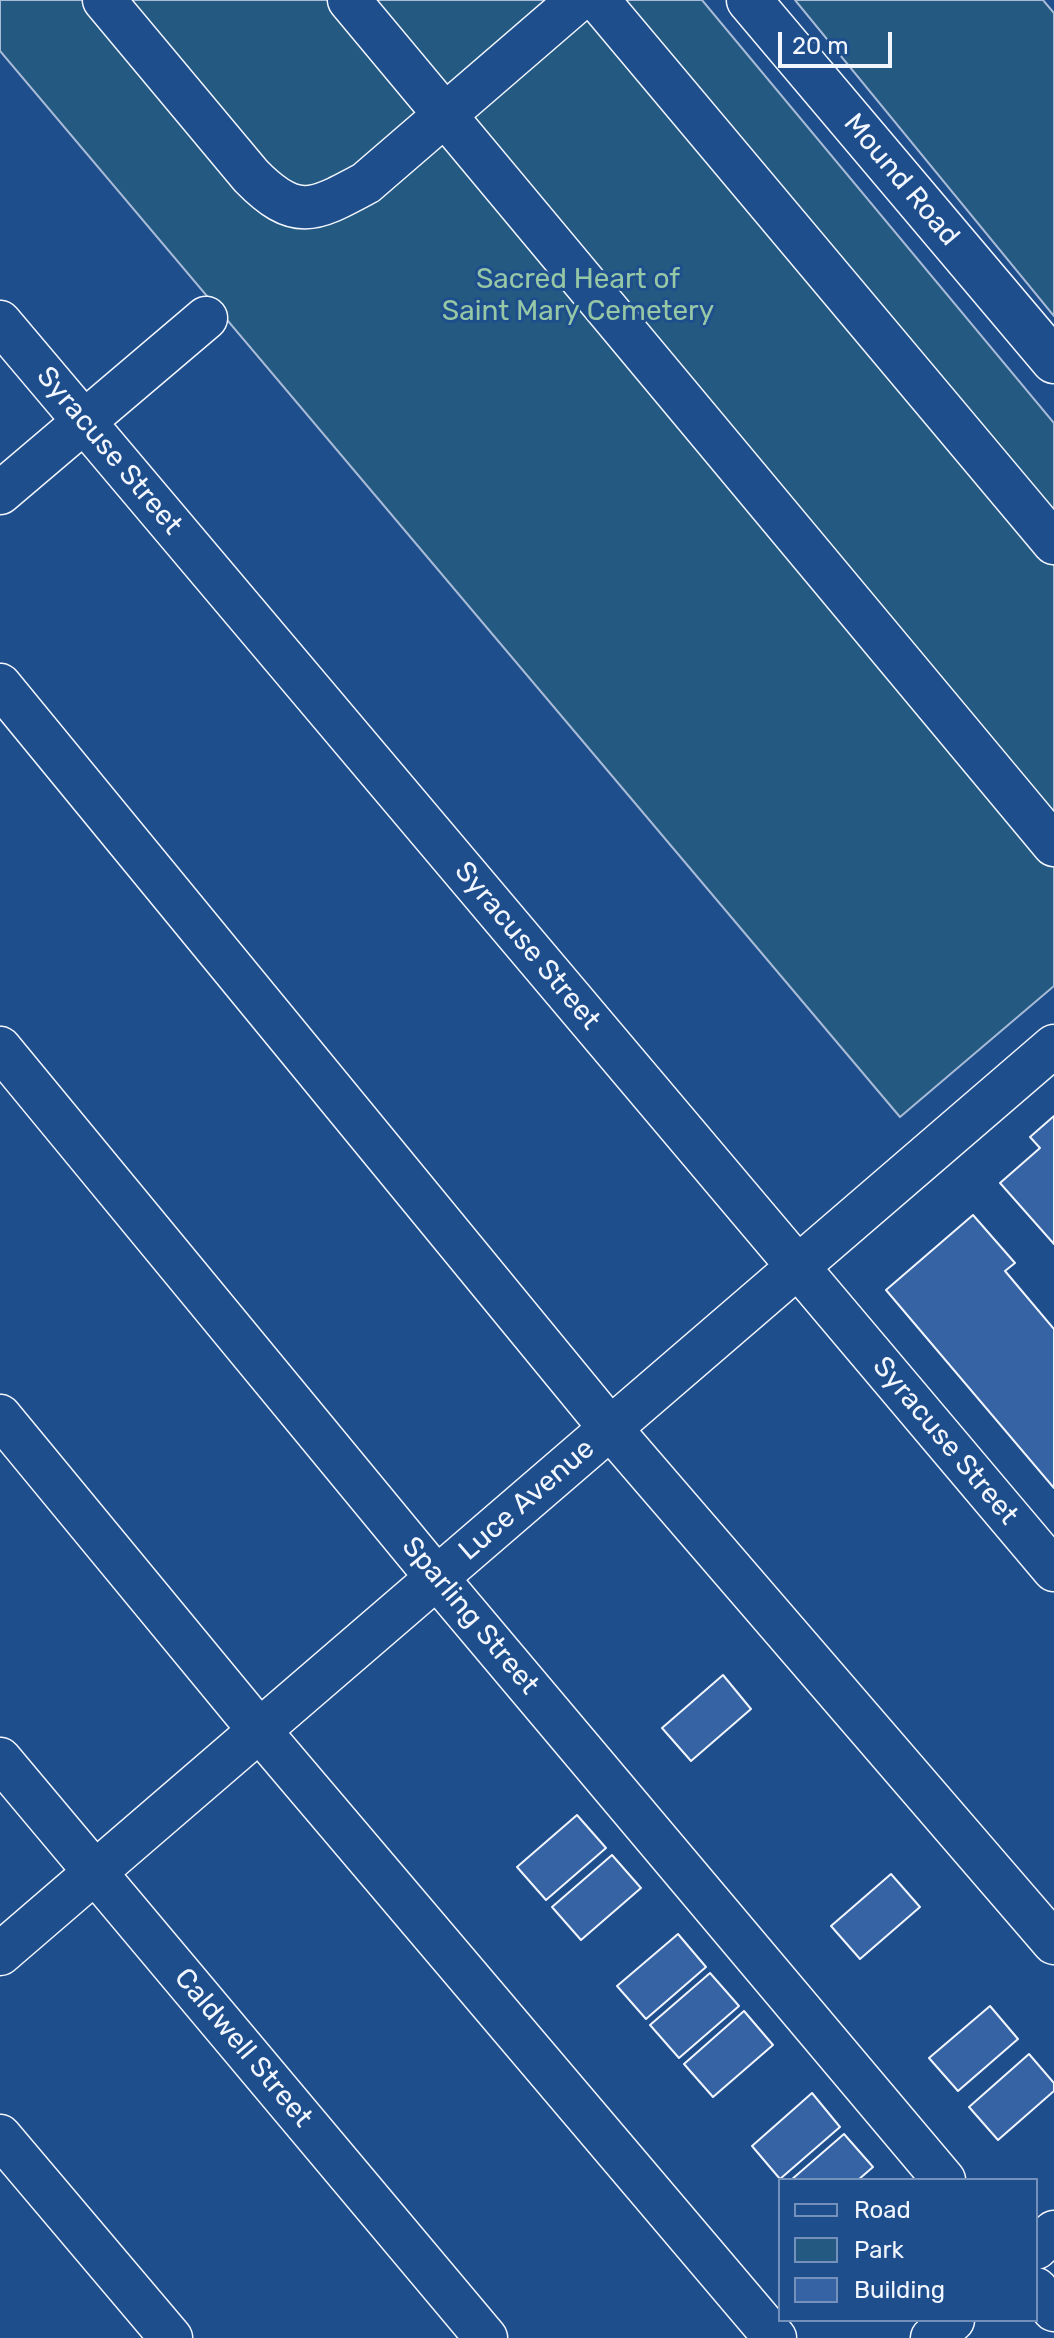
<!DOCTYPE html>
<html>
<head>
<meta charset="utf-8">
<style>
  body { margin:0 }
  #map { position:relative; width:1054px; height:2338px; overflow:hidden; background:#1f4e8c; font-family:Rubik,sans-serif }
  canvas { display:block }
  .legend { position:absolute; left:778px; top:2178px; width:260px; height:144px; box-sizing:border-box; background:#1f4e8c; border:2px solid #7391ba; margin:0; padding:10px 14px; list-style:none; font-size:24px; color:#f2f6ff }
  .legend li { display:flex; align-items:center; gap:16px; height:40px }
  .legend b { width:40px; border:2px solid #7391ba }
  .scale { position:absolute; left:778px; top:32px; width:114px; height:36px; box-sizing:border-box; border:4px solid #f2f6ff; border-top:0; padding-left:10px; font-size:24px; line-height:28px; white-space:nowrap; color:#f2f6ff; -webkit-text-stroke:6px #1f4e8c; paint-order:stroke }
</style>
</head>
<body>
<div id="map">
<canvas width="1054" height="2338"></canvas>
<ul class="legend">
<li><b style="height:10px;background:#1f4e8c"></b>Road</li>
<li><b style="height:22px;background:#245a82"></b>Park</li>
<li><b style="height:22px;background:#3563a3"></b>Building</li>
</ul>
<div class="scale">20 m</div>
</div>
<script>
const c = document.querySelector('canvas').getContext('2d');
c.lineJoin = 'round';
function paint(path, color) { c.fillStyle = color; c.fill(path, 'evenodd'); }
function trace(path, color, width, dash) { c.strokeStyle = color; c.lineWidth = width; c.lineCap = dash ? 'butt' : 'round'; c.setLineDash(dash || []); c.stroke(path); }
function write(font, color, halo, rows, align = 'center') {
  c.font = font + ' Rubik,sans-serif'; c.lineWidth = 6; c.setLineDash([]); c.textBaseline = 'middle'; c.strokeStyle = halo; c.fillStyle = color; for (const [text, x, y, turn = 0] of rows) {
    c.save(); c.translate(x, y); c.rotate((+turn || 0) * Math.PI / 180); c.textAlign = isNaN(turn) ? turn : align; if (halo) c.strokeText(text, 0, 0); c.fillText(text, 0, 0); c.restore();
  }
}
const green = new Path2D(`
  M0,0H702L1054,423V986L900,1117L0,51Z
  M795,0H1043L1054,13V316Z`);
paint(green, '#245a82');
trace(green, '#a8bbd7', 2);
const building = new Path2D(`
  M1054,1116V1244L1000,1183L1040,1148L1030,1137Z
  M973,1215L1015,1263L1005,1271L1054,1329V1488L886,1290Z
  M723,1675L751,1709L691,1761L662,1728Z
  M577,1815L606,1848L546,1900L517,1867Z
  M612,1855L641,1888L581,1940L552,1907Z
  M891,1874L920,1907L860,1959L831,1926Z
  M678,1934L706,1967L646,2019L617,1986Z
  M710,1973L739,2006L679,2058L650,2025Z
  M990,2006L1018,2039L958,2091L929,2058Z
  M744,2011L773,2045L713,2097L684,2064Z
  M1029,2054L1054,2083V2091L998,2140L969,2107Z
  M812,2093L840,2127L780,2179L752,2146Z
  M844,2134L873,2167L858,2180H791Z`);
paint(building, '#3563a3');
trace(building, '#f2f6ff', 2);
const minor = new Path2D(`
  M104,0L251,176C296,222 314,211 366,183L578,0
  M349,0L1054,845
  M598,0L1054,543
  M0,322L1054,1570
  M0,493L206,318
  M0,685L610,1428L1054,1943
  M0,1048L437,1578L944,2180
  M0,1416L259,1730L775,2338
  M0,1759L486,2338
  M0,1954L1054,1046
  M0,2136L171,2338
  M1036,2248L1054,2232
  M1036,2289L1054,2310
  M932,2338L953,2320`);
const major = new Path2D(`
  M749,0L1054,361`);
trace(minor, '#f2f6ff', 45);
trace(major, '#f2f6ff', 47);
trace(minor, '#1f4e8c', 42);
trace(major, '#1f4e8c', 44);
write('28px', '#f2f6ff', '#1f4e8c', [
  ["Mound Road",901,180,50],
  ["Syracuse Street",109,451,50],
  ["Syracuse Street",527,946,50],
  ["Syracuse Street",945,1441,50],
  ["Luce Avenue",527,1500,-41],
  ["Sparling Street",470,1616,50],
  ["Caldwell Street",243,2048,50]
]);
write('28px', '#97c8a6', '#1f4e8c', [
  ["Sacred Heart of",578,280],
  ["Saint Mary Cemetery",578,312]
]);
</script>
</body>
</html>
